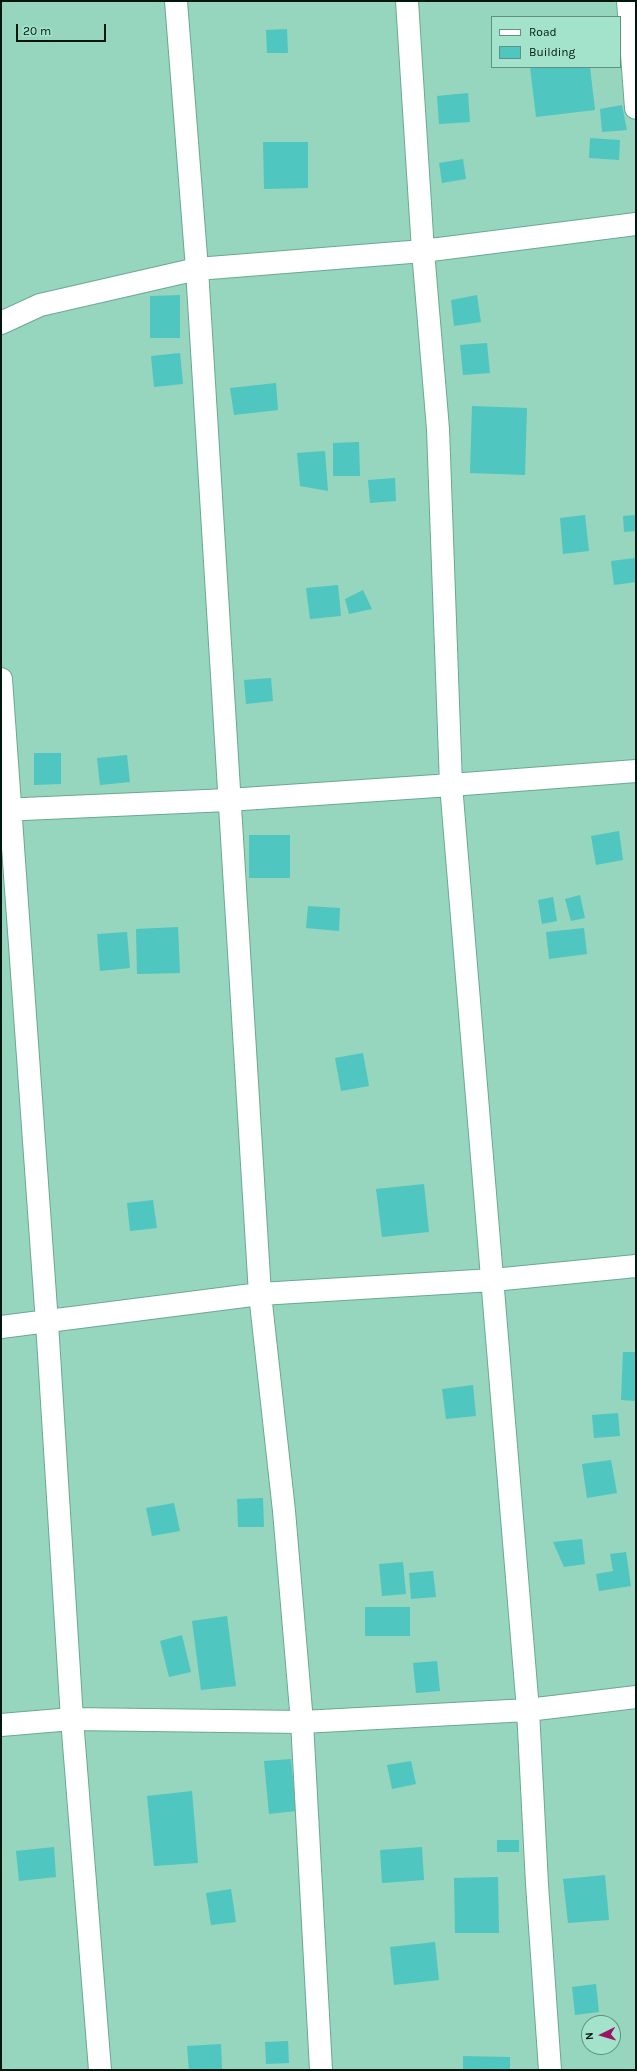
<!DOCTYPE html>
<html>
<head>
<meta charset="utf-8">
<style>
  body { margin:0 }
  #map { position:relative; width:637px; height:2071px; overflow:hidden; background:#96d5be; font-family:Karla,sans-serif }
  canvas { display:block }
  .frame { position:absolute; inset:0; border:2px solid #001710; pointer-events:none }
  .legend { position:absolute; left:491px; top:16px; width:130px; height:52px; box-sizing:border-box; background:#a3e2cb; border:1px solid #629180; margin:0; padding:5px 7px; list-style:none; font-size:12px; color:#001710 }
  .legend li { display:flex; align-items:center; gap:8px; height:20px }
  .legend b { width:20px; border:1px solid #629180 }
  .north { position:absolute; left:581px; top:2015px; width:40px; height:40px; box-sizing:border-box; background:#a3e2cb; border:1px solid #629180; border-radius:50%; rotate:265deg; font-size:11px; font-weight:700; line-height:16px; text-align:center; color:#001710 }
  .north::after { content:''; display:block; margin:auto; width:14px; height:18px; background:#9a1366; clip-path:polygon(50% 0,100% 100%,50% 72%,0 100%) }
  .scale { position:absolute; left:16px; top:24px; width:90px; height:18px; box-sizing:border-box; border:2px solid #001710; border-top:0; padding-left:5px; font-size:12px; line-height:14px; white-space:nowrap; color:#001710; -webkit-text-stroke:3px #a3e2cb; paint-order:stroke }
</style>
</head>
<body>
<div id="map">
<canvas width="637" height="2071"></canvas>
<div class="frame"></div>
<ul class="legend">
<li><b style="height:5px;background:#fff"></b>Road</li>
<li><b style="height:11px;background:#4fc6bf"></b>Building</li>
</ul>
<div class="north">N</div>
<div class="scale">20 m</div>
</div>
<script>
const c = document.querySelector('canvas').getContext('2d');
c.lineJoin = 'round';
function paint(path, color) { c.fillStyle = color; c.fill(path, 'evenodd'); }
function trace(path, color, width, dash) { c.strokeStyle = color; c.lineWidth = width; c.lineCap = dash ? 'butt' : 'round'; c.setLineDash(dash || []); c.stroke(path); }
paint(new Path2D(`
  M287,29L288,53H267L266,30Z
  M530,67H590L595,110L536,117Z
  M468,93L470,122L439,124L437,96Z
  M622,105L627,130L602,132L600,109Z
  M590,138L620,140L619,160L589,158Z
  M263,142H308V188L264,189Z
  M463,159L466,179L442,183L439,163Z
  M180,295V338H150V296Z
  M477,295L481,322L454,326L451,300Z
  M487,343L490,373L463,375L460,345Z
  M180,353L183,384L154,387L151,356Z
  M276,383L278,410L234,415L230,388Z
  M472,406L527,408L525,475L470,473Z
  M359,442L360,476H333V443Z
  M325,451L328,491L300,486L297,453Z
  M395,478L396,501L370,503L368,480Z
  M585,515L589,551L563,554L560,518Z
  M636,515V531L624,532L623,516Z
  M635,558L636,582L614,585L611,561Z
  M338,585L341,616L310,619L306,588Z
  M363,590L372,609L349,614L345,599Z
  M271,678L273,701L246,704L244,680Z
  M34,753H61V784L34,785Z
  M127,755L130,782L100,785L97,758Z
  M619,831L623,860L596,865L591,836Z
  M249,835H290V878H249Z
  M580,895L585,918L571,921L565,899Z
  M553,897L557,921L542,924L538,900Z
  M308,906L340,908L339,931L306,928Z
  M178,927L180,973L137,974L136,929Z
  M584,928L587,954L549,959L546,932Z
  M127,932L130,968L100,971L97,934Z
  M363,1053L369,1086L341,1091L335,1058Z
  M424,1184L429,1232L382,1237L376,1189Z
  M153,1200L157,1228L130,1231L127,1203Z
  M623,1352H636V1401L621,1400Z
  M473,1385L476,1416L446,1419L442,1389Z
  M618,1413L620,1436L594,1438L592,1415Z
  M611,1460L617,1493L587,1498L582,1464Z
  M263,1498L264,1527H238L237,1499Z
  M174,1503L180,1531L152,1536L146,1508Z
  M582,1539L585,1564L564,1567L553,1542Z
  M626,1552L631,1586L599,1591L596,1574L613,1571L610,1554Z
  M403,1562L406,1594L382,1596L379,1564Z
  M433,1571L436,1597L411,1599L409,1573Z
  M365,1607H410V1636H365Z
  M227,1616L236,1686L201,1690L192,1621Z
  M182,1635L191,1672L169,1677L160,1641Z
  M437,1661L440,1691L416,1693L413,1663Z
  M291,1759L296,1811L269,1814L264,1761Z
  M411,1761L416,1784L392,1789L387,1765Z
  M192,1791L198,1863L154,1866L147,1796Z
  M497,1840H519V1852H497Z
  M54,1847L56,1877L19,1881L16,1851Z
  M422,1847L424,1880L382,1883L380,1850Z
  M605,1875L609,1920L568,1923L563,1879Z
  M498,1877L499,1933H455L454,1878Z
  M231,1889L236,1922L211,1925L206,1893Z
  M435,1942L439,1980L394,1985L390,1947Z
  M596,1984L599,2012L575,2015L572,1987Z
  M288,2041L289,2063L266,2064L265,2042Z
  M221,2044L222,2070H189L187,2046Z
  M463,2056L510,2057V2070H463Z`), '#4fc6bf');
const minor = new Path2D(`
  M176,1L197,269L260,1294L284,1511L302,1722L321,2070
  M407,1L423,251L438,429L451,785L528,1710L537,1884L550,2070
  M628,1L636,108
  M1,323L40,305L197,269L423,251L636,224
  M1,679L47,1323L72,1719L100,2070
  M1,810L228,800L451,785L636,771
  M1,1327L260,1294L493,1280L636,1266
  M1,1725L72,1719L302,1722L528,1710L636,1697`);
trace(minor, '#6aa892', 24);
trace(minor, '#fff', 22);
</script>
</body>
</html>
